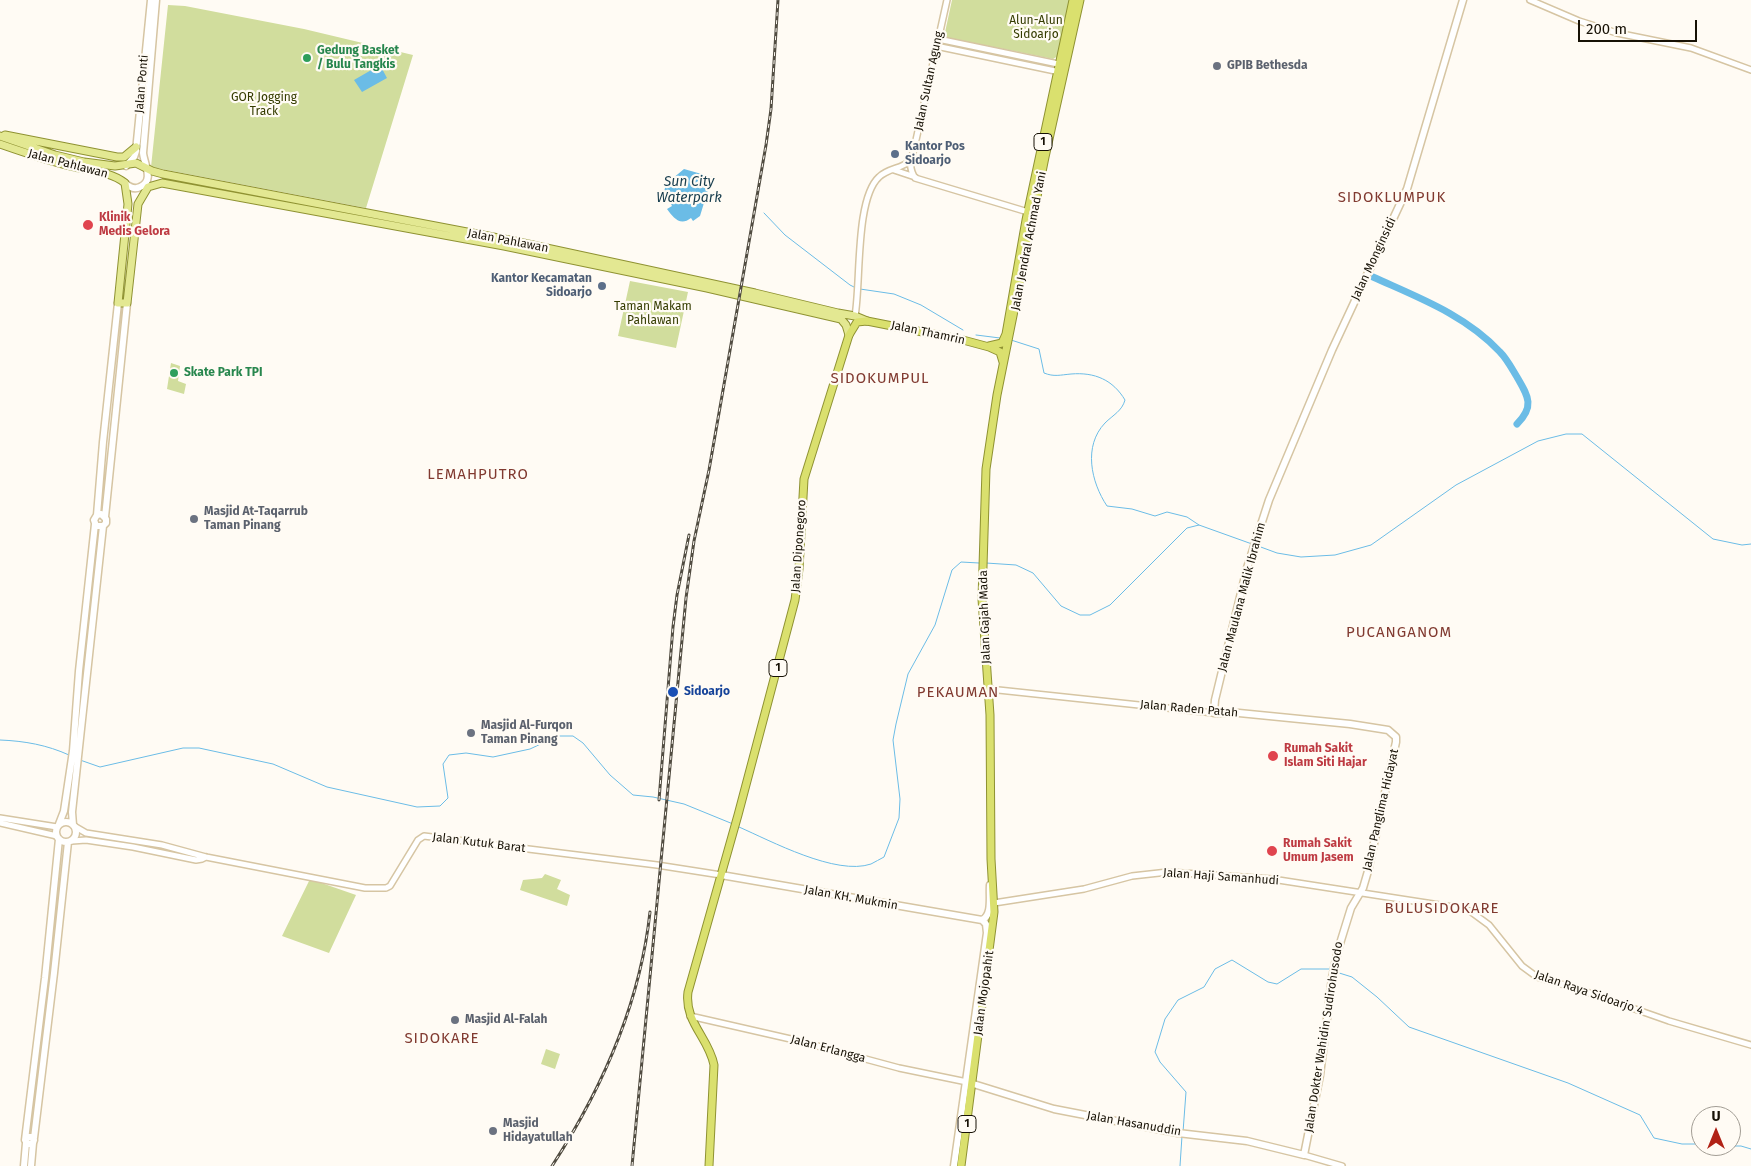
<!DOCTYPE html>
<html>
<head>
<meta charset="utf-8">
<style>
  body { margin:0 }
  #map { position:relative; width:1751px; height:1166px; overflow:hidden; background:#fffbf4; font-family:"Fira Sans",sans-serif }
  canvas { display:block }
  .north { position:absolute; left:1691px; top:1106px; width:50px; height:50px; box-sizing:border-box; background:#fffbf4; border:1px solid #a29d94; border-radius:50%; rotate:0deg; font-size:14px; font-weight:700; line-height:20px; text-align:center; color:#171105 }
  .north::after { content:''; display:block; margin:auto; width:18px; height:22px; background:#b12216; clip-path:polygon(50% 0,100% 100%,50% 72%,0 100%) }
  .scale { position:absolute; left:1578px; top:20px; width:119px; height:22px; box-sizing:border-box; border:2px solid #171105; border-top:0; padding-left:6px; font-size:15px; line-height:18px; white-space:nowrap; color:#171105; -webkit-text-stroke:4px #fffbf4; paint-order:stroke }
</style>
</head>
<body>
<div id="map">
<canvas width="1751" height="1166"></canvas>
<div class="north">U</div>
<div class="scale">200 m</div>
</div>
<script>
const c = document.querySelector('canvas').getContext('2d');
c.lineJoin = 'round';
function paint(path, color) { c.fillStyle = color; c.fill(path, 'evenodd'); }
function trace(path, color, width, dash) { c.strokeStyle = color; c.lineWidth = width; c.lineCap = dash ? 'butt' : 'round'; c.setLineDash(dash || []); c.stroke(path); }
function write(font, color, halo, rows, align = 'center') {
  c.font = font + ' "Fira Sans",sans-serif'; c.lineWidth = 4.5; c.setLineDash([]); c.textBaseline = 'middle'; c.strokeStyle = halo; c.fillStyle = color; for (const [text, x, y, turn = 0] of rows) {
    c.save(); c.translate(x, y); c.rotate((+turn || 0) * Math.PI / 180); c.textAlign = isNaN(turn) ? turn : align; if (halo) c.strokeText(text, 0, 0); c.fillText(text, 0, 0); c.restore();
  }
}
paint(new Path2D(`
  M952,0H1069L1058,56L1053,59L944,37Z
  M168,5L185,6L304,29L413,55L366,208L151,167Z
  M630,281L688,292L676,348L618,336Z
  M171,363L180,366L178,381L186,384L184,394L167,389Z
  M545,874L561,880L557,889L570,895L567,906L520,890L523,880L542,878Z
  M310,879L356,895L329,953L282,936Z
  M546,1049L560,1054L555,1069L541,1064Z`), '#d1dd9d');
paint(new Path2D(`
  M380,65L387,78L362,92L354,80Z
  M684,169L712,177L700,216L693,221L691,218C680,227 673,217 667,209L672,206L670,202L672,197L664,192L666,184Z`), '#6bbce6');
trace(new Path2D(`
  M764,213L785,235L850,285L856,288
  M860,289L894,294L921,305L963,330
  M976,335L1000,338
  M1011,340L1039,349L1044,373C1054,377 1060,375 1071,374C1095,372 1113,380 1125,400C1122,411 1113,415 1105,423C1083,446 1091,482 1107,506L1132,509L1155,516L1167,512L1187,517L1199,525
  M1258,546L1277,553L1301,557L1335,555L1371,545L1456,485L1538,441L1566,434H1582L1713,539L1742,545L1751,544
  M986,563L1016,565L1033,573L1061,606L1080,615H1090L1110,605L1187,528L1199,525L1252,544
  M0,740C25,741 47,745 69,755
  M80,760L100,767L183,748H199L273,764L327,787L417,807L440,806L448,798L443,764L449,755L466,753L493,757L530,749L558,736H573L583,743L610,775L633,795L653,797L684,804L733,824
  M739,827C771,841 836,876 871,864C875,862 880,859 884,857L899,818L900,799L893,740L896,724L908,674L935,625L952,570L961,562L979,563
  M1336,972L1352,977L1377,997L1409,1027L1568,1083L1640,1115L1654,1138L1682,1144H1701
  M1183,1132L1186,1092L1160,1062L1155,1052L1165,1019L1178,1000L1204,987L1215,969L1232,960L1268,982L1277,984L1301,969H1330
  M1731,1146H1741L1751,1149
  M1180,1166L1182,1136`), '#6bbce6', 1);
trace(new Path2D(`
  M1373,277C1417,297 1466,315 1500,352C1507,359 1512,369 1517,377C1528,396 1535,406 1517,424`), '#6bbce6', 7);
const tertiary = new Path2D(`
  M947,0L914,149C911,160 908,167 915,178L1028,212
  M1530,0L1579,21L1617,33L1691,48L1751,70
  M938,39L1063,65
  M936,46L1060,72
  M894,170L915,177
  M855,316C861,283 855,199 879,177C888,168 901,169 910,161
  M989,689L1214,713
  M0,818L57,827
  M0,823L57,836
  M74,826L86,833L162,845L206,857L365,888H386L390,886L418,840L424,836L657,865L721,875
  M72,841L86,840L133,847L196,860L202,859L206,857
  M994,903L1084,889L1132,876L1168,872L1272,879L1459,908L1470,911L1489,925L1522,966L1537,977L1578,989L1669,1021L1751,1045
  M690,1016L795,1040L899,1068L967,1082
  M1304,1155L1342,1166`);
const secondary = new Path2D(`
  M126,166L134,157L136,151L151,0
  M125,183C129,187 134,190 140,187C155,181 144,164 143,153L156,0
  M97,515L101,514L106,519V523L103,526H96L94,520L97,515L103,442L118,303
  M105,517L127,303
  M56 832a10 10 0 1 1 20 0a10 10 0 1 1-20 0Z
  M59,824L64,811L73,751L79,671L95,524
  M73,825L72,812L103,526
  M721,875L982,920
  M982,920C993,915 989,896 990,885
  M967,1082L1054,1109L1178,1133L1247,1141L1304,1155L1320,1075L1332,978L1338,950L1351,908L1363,888L1368,871L1396,742V737L1388,730L1350,724L1239,713H1214L1215,700L1247,568L1269,500L1332,350L1407,189L1463,0
  M27,1137H32L34,1140L33,1143L28,1144L25,1140L45,978L59,839
  M34,1138L54,973L68,842
  M24,1166L26,1143
  M31,1166L33,1143
  M954,1166L987,933L986,924L982,920`);
const primary = new Path2D(`
  M5,135L117,157H124L136,147
  M0,136L55,155L84,162L115,166L136,163L152,171L163,174L514,241L755,293L838,313L855,316L867,321
  M0,144C23,152 46,160 70,166C89,171 110,171 125,183L128,204L118,303H127L138,204L148,187L162,183L504,246L707,288L841,319L846,325L849,335`);
const trunk = new Path2D(`
  M989,346L1002,343L1006,334L1026,220L1073,0
  M709,1166L714,1065C709,1038 684,1022 688,992L738,815L795,600L799,569L804,479L849,335L857,322L867,321L963,340L989,347L1000,352L1003,362
  M961,1166L994,912L991,859L990,715L982,599L986,469L997,395L1045,157L1080,0`);
trace(tertiary, '#d6c5a3', 8);
trace(secondary, '#d6c5a3', 9);
trace(primary, '#8f9232', 9);
trace(trunk, '#8f9232', 9);
trace(tertiary, '#fff', 5);
trace(secondary, '#fff', 6);
trace(primary, '#e3e892', 7);
trace(trunk, '#dae06e', 7);
const rail = new Path2D(`
  M659,800L673,627L677,595L689,535
  M552,1166C602,1089 640,1005 650,912
  M632,1166L686,598L694,541L709,470L766,145L771,109L778,0`);
trace(rail, '#514c41', 3);
trace(rail, '#fffbf4', 1, [4]);
for (const [x, y, r, color] of [
  [307,58,5,"#2e9e5b"],
  [1217,66,5,"#6b7280"],
  [895,154,5,"#5c6f8a"],
  [88,225,6,"#e0444e"],
  [602,286,5,"#5c6f8a"],
  [174,373,5,"#2e9e5b"],
  [194,519,5,"#6b7280"],
  [673,692,6,"#1a4fb4"],
  [471,733,5,"#6b7280"],
  [1273,756,6,"#e0444e"],
  [1272,851,6,"#e0444e"],
  [455,1020,5,"#6b7280"],
  [493,1131,5,"#6b7280"]
]) { const dot = new Path2D(); dot.arc(x, y, r, 0, 2 * Math.PI); c.fillStyle = color; c.fill(dot); trace(dot, '#fffbf4', 2); }
for (const [x, y, w] of [
  [1043,142,18],
  [778,668,18],
  [967,1124,18]
]) { const box = new Path2D(); box.roundRect(x - w / 2, y - 8.5, w, 17, 4); c.fillStyle = '#fffbf4'; c.fill(box); trace(box, '#171105', 1); }
write('bold 11px', '#171105', null, [
  ["1",1043,142],
  ["1",778,668],
  ["1",967,1124]
]);
write('12px', '#353c00', '#fffbf4', [
  ["Alun-Alun",1036,21],
  ["Sidoarjo",1036,35],
  ["GOR Jogging",264,98],
  ["Track",264,112],
  ["Taman Makam",653,307],
  ["Pahlawan",653,321]
]);
write('bold 12px', '#27864d', '#fffbf4', [
  ["Gedung Basket",317,51],
  ["/ Bulu Tangkis",317,65],
  ["Skate Park TPI",184,373]
], 'left');
write('bold 12px', '#5b616d', '#fffbf4', [
  ["GPIB Bethesda",1227,66],
  ["Masjid At-Taqarrub",204,512],
  ["Taman Pinang",204,526],
  ["Masjid Al-Furqon",481,726],
  ["Taman Pinang",481,740],
  ["Masjid Al-Falah",465,1020],
  ["Masjid",503,1124],
  ["Hidayatullah",503,1138]
], 'left');
write('12px', '#171105', '#fffbf4', [
  ["Jalan Sultan Agung",929,81,-78],
  ["Jalan Ponti",142,84,-85],
  ["Jalan Pahlawan",68,164,15],
  ["Jalan Pahlawan",508,241,11],
  ["Jalan Jendral Achmad Yani",1029,241,-79],
  ["Jalan Monginsidi",1374,259,-65],
  ["Jalan Thamrin",928,333,12],
  ["Jalan Diponegoro",799,546,-86],
  ["Jalan Maulana Malik Ibrahim",1242,597,-75],
  ["Jalan Gajah Mada",985,617,-92],
  ["Jalan Raden Patah",1189,709,5],
  ["Jalan Panglima Hidayat",1381,810,-77],
  ["Jalan Kutuk Barat",479,843,7],
  ["Jalan Haji Samanhudi",1221,877,4],
  ["Jalan KH. Mukmin",851,898,10],
  ["Jalan Mojopahit",984,993,-82],
  ["Jalan Raya Sidoarjo 4",1589,993,19],
  ["Jalan Dokter Wahidin Sudirohusodo",1324,1037,-81],
  ["Jalan Erlangga",828,1049,15],
  ["Jalan Hasanuddin",1134,1124,10]
]);
write('bold 12px', '#4e5e75', '#fffbf4', [
  ["Kantor Pos",905,147],
  ["Sidoarjo",905,161],
  ["Kantor Kecamatan",592,279,"right"],
  ["Sidoarjo",592,293,"right"]
], 'left');
write('bold 12px', '#be3a42', '#fffbf4', [
  ["Klinik",99,218],
  ["Medis Gelora",99,232],
  ["Rumah Sakit",1284,749],
  ["Islam Siti Hajar",1284,763],
  ["Rumah Sakit",1283,844],
  ["Umum Jasem",1283,858]
], 'left');
write('bold 12px', '#164399', '#fffbf4', [
  ["Sidoarjo",684,692]
], 'left');
write('italic 14px', '#173c4d', '#fffbf4', [
  ["Sun City",689,182],
  ["Waterpark",689,198]
]);
c.letterSpacing = '1px';
write('15px', '#813a30', '#fffbf4', [
  ["SIDOKLUMPUK",1392,198],
  ["SIDOKUMPUL",880,379],
  ["LEMAHPUTRO",478,475],
  ["PUCANGANOM",1399,633],
  ["PEKAUMAN",958,693],
  ["BULUSIDOKARE",1442,909],
  ["SIDOKARE",442,1039]
]);
c.letterSpacing = '0px';
</script>
</body>
</html>
